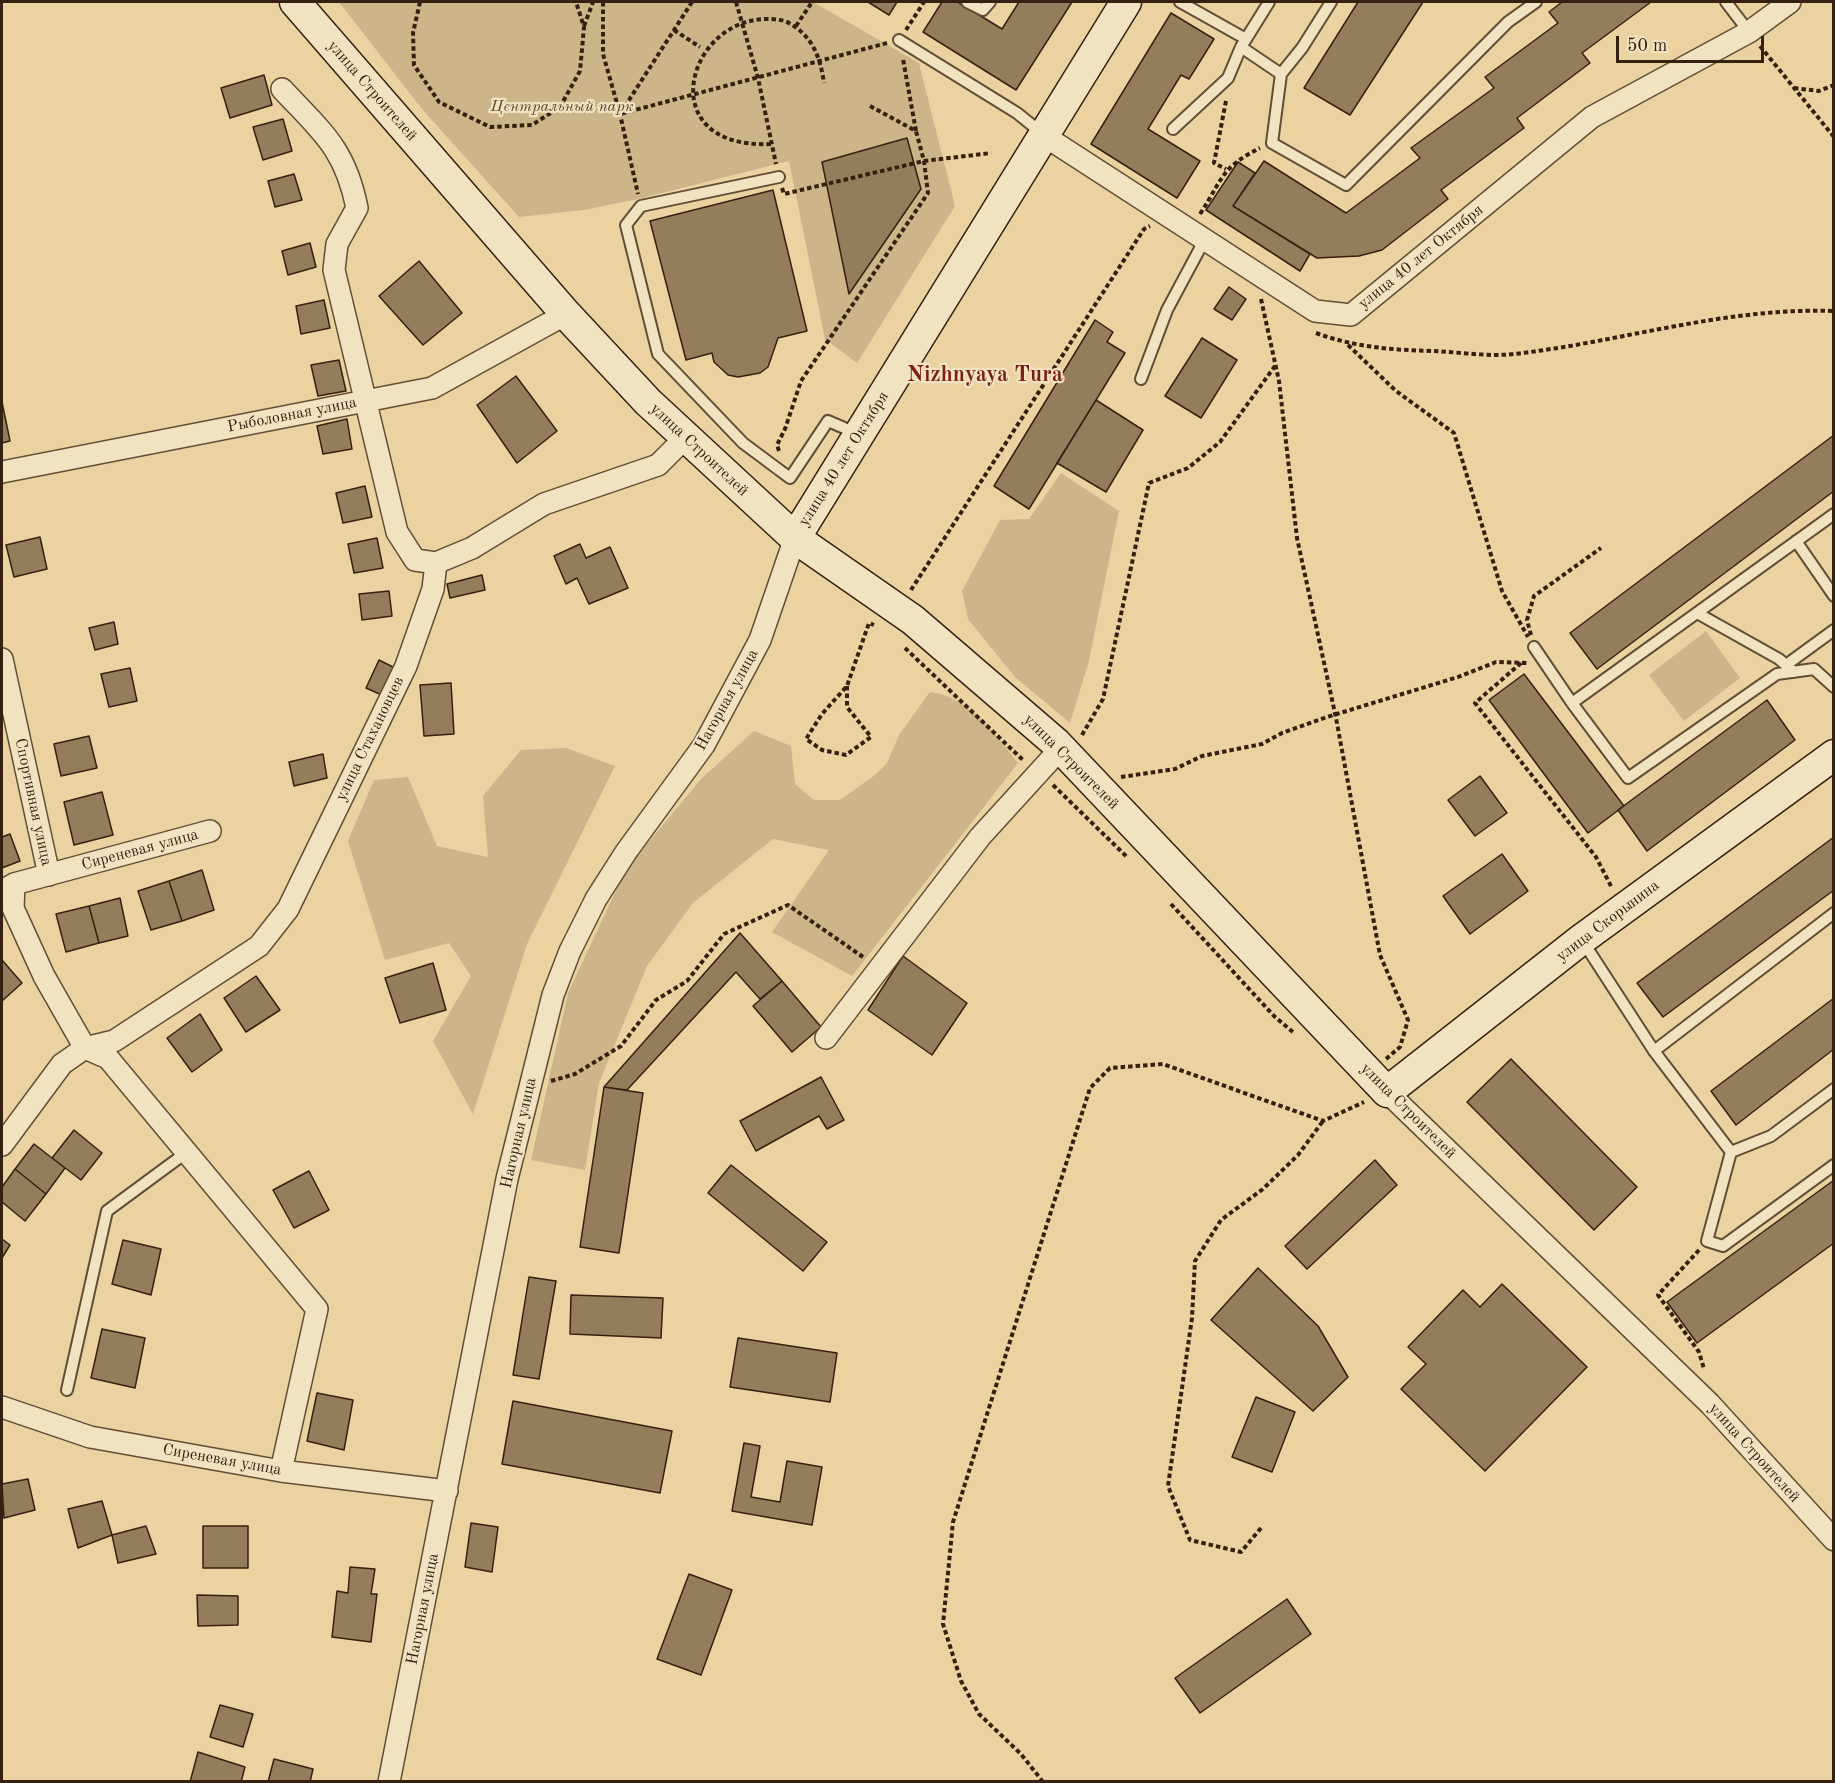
<!DOCTYPE html>
<html>
<head>
<meta charset="utf-8">
<style>
  body { margin:0 }
  #map { position:relative; width:1835px; height:1783px; overflow:hidden; background:#ead3a1; font-family:"Old Standard TT",serif }
  canvas { display:block }
  .frame { position:absolute; inset:0; border:3px solid #362011; pointer-events:none }
  .scale { position:absolute; left:1616px; top:36px; width:148px; height:27px; box-sizing:border-box; border:3px solid #362011; border-top:0; padding-left:8px; font-size:18px; line-height:21px; white-space:nowrap; color:#362011; -webkit-text-stroke:4px #f1e2c2; paint-order:stroke }
</style>
</head>
<body>
<div id="map">
<canvas width="1835" height="1783"></canvas>
<div class="frame"></div>
<div class="scale">50 m</div>
</div>
<script>
const c = document.querySelector('canvas').getContext('2d');
c.lineJoin = 'round';
function paint(path, color) { c.fillStyle = color; c.fill(path, 'evenodd'); }
function trace(path, color, width, dash) { c.strokeStyle = color; c.lineWidth = width; c.lineCap = dash ? 'butt' : 'round'; c.setLineDash(dash || []); c.stroke(path); }
function write(font, color, halo, rows, align = 'center') {
  c.font = font + ' "Old Standard TT",serif'; c.lineWidth = 4.5; c.setLineDash([]); c.textBaseline = 'middle'; c.strokeStyle = halo; c.fillStyle = color; for (const [text, x, y, turn = 0] of rows) {
    c.save(); c.translate(x, y); c.rotate((+turn || 0) * Math.PI / 180); c.textAlign = isNaN(turn) ? turn : align; if (halo) c.strokeText(text, 0, 0); c.fillText(text, 0, 0); c.restore();
  }
}
paint(new Path2D(`
  M339,2H813L919,63L955,206L857,363L825,339L789,161L638,199L584,210L519,217L422,109Z
  M1061,473L1119,511L1089,661L1070,723L1015,677L968,619L962,591L1000,520L1029,519Z
  M1706,631L1740,678L1684,721L1649,675Z
  M930,692C968,696 996,734 1018,763L852,976L772,932L829,850L773,839L693,903L647,966L599,1083L585,1170L531,1160L568,993L626,869L702,778L754,731L791,746L795,784L814,800H840L875,775L887,763L899,735Z
  M566,748L615,766L527,944L473,1114L433,1041L471,976L449,943L385,960L348,841L374,780L408,777L437,846L488,857L483,796L521,750Z`), '#cbb589');
const building = new Path2D(`
  M868,2H897L889,15Z
  M942,2H958L1002,29L1019,2H1072L1016,90L923,32Z
  M1358,2H1423L1350,115L1304,88Z
  M1562,2H1651L1582,53L1590,63L1517,118L1524,128L1441,190L1448,199L1382,250L1359,256L1317,258L1233,206L1264,161L1346,213L1420,158L1411,148L1494,88L1485,77L1558,23L1549,12Z
  M1171,13L1214,39L1189,79L1181,75L1148,129L1200,161L1177,198L1091,144Z
  M264,75L272,105L230,118L221,88Z
  M283,119L292,151L263,160L253,127Z
  M907,138L921,189L849,294L822,162Z
  M1238,162L1255,173L1233,206L1310,254L1300,271L1206,210Z
  M294,174L302,200L275,207L268,181Z
  M773,190L807,331L778,338L768,367L760,373L738,377L728,375L714,362L712,353L686,360L650,221Z
  M310,243L316,267L288,275L282,251Z
  M419,261L462,313L423,345L379,296Z
  M1229,287L1246,299L1232,320L1214,309Z
  M324,300L330,328L301,334L296,306Z
  M1095,320L1113,332L1107,342L1125,353L1029,509L994,486Z
  M1202,338L1237,360L1201,418L1165,396Z
  M339,360L346,391L318,396L311,365Z
  M516,376L557,431L517,463L477,405Z
  M1096,400L1143,430L1106,492L1057,463Z
  M2,402L10,441L2,443Z
  M347,419L352,449L323,454L317,426Z
  M1834,435V491L1597,669L1570,633Z
  M365,486L372,517L343,523L336,493Z
  M40,537L47,569L14,577L6,545Z
  M377,538L383,568L354,573L348,544Z
  M580,544L586,558L610,547L628,588L589,604L577,578L566,584L554,556Z
  M482,575L485,590L450,598L447,584Z
  M389,591L392,616L362,620L359,594Z
  M114,622L118,644L95,650L89,628Z
  M379,660L397,669L384,696L366,688Z
  M130,668L137,701L109,707L101,674Z
  M1524,674L1624,806L1588,833L1489,700Z
  M451,683L454,734L424,736L420,685Z
  M1767,700L1795,740L1647,851L1618,810Z
  M89,736L97,768L61,776L54,744Z
  M323,754L327,778L294,786L289,762Z
  M1480,776L1507,813L1475,836L1448,800Z
  M102,792L113,835L74,845L64,802Z
  M10,834L20,861L2,868V837Z
  M1834,837V890L1663,1017L1637,983Z
  M1502,854L1528,891L1470,934L1443,896Z
  M202,870L214,910L182,921L169,881Z
  M169,881L182,921L151,930L138,891Z
  M120,898L128,936L99,943L89,906Z
  M89,906L99,943L66,952L56,914Z
  M740,933L782,981L760,999L736,972L627,1090L604,1087Z
  M903,956L967,1003L932,1055L868,1010Z
  M2,960L22,983L2,1001Z
  M433,963L446,1010L400,1023L385,978Z
  M256,976L280,1010L246,1032L224,998Z
  M782,981L821,1027L792,1052L753,1006Z
  M1834,998V1049L1736,1125L1711,1091Z
  M200,1014L222,1050L192,1072L167,1038Z
  M1511,1059L1637,1187L1594,1230L1467,1102Z
  M821,1077L844,1120L827,1129L819,1116L756,1151L740,1121Z
  M604,1087L643,1093L619,1253L580,1247Z
  M74,1130L102,1153L81,1180L52,1158Z
  M34,1144L65,1168L46,1194L15,1169Z
  M1375,1160L1397,1185L1307,1269L1285,1246Z
  M731,1165L827,1242L803,1271L708,1193Z
  M15,1169L46,1194L25,1221L2,1202V1187Z
  M309,1171L329,1210L294,1228L273,1190Z
  M1834,1180V1243L1697,1343L1667,1302Z
  M2,1239L10,1245L2,1258Z
  M123,1240L161,1249L151,1295L112,1284Z
  M1258,1268L1318,1326L1348,1377L1313,1411L1211,1320Z
  M529,1277L556,1281L539,1379L513,1375Z
  M1502,1284L1587,1367L1485,1471L1401,1389L1426,1364L1408,1347L1463,1290L1480,1307Z
  M571,1295L663,1298L661,1338L570,1334Z
  M102,1329L145,1338L135,1388L91,1378Z
  M738,1338L837,1353L830,1402L730,1387Z
  M317,1393L353,1400L344,1450L307,1441Z
  M1256,1397L1295,1412L1272,1472L1232,1457Z
  M513,1401L672,1431L660,1493L502,1464Z
  M744,1443L760,1446L751,1497L780,1502L787,1461L822,1467L812,1525L732,1511Z
  M28,1479L35,1510L4,1518L2,1484Z
  M102,1501L112,1535L78,1548L68,1509Z
  M471,1523L498,1527L492,1572L465,1567Z
  M146,1526L156,1554L118,1563L112,1535Z
  M203,1526H248V1568H203Z
  M350,1567L375,1569L371,1594H377L371,1642L332,1637L337,1591L348,1593Z
  M689,1574L732,1590L701,1675L657,1659Z
  M197,1595L238,1596V1625L198,1626Z
  M1287,1599L1311,1634L1200,1713L1175,1678Z
  M220,1705L253,1714L243,1747L210,1737Z
  M198,1752L245,1767L241,1782H190Z
  M274,1759L313,1769L310,1782H268Z`);
paint(building, '#947d5c');
trace(building, '#362011', 1.5);
const lane = new Path2D(`
  M967,2L983,10L990,2
  M1180,2L1246,39
  M1269,2L1241,47L1281,74L1272,143L1346,185L1508,22L1536,2
  M1726,2L1749,32
  M899,40L1017,113L1043,134
  M1281,74L1302,48L1331,2
  M1173,129L1228,78L1241,47
  M779,177L641,206L626,225L658,354L743,443L790,478L828,421L856,433
  M1141,379L1167,310L1205,239
  M1834,514L1572,703L1628,778L1777,674L1814,669L1834,687
  M1796,541L1834,596
  M1697,613L1779,659L1794,672
  M1534,647L1572,703
  M1786,665L1834,630
  M1582,940L1654,1051L1731,1152L1771,1136L1834,1089
  M1654,1051L1834,913
  M1731,1152L1707,1241L1723,1246L1834,1165
  M67,1390L107,1211L187,1152`);
const street = new Path2D(`
  M282,89C322,132 345,148 357,208L337,244L334,270L397,532L415,560L436,563
  M1043,135L1315,311L1351,315L1592,117L1749,32L1790,2
  M2,472L432,388L566,314
  M436,563L472,548L544,504L658,465L685,438
  M2,659L49,875
  M14,884L13,908L44,976L85,1048L108,1058L317,1309L281,1471
  M2,891L14,884L210,831
  M826,1038L980,837L1061,748
  M1387,1092L1710,1404L1834,1540
  M2,1145L62,1064L85,1048L114,1041L259,946L288,909L406,666L433,589L436,563
  M2,1407L90,1437L281,1471L447,1491
  M389,1782L507,1179L553,995L570,951L596,899L626,852L704,745L760,640L795,538`);
const secondary = new Path2D(`
  M295,2L566,314L648,402L795,538L913,620L1056,743L1387,1092L1582,939L1834,755
  M795,538L1126,2`);
trace(lane, '#634d35', 14);
trace(street, '#634d35', 24);
trace(secondary, '#362011', 33);
trace(new Path2D(`
  M420,2L413,33L414,65L439,102L490,127L532,125L560,107L580,71L584,27L576,2
  M603,2V54L620,114L638,194
  M692,2L620,114L887,43
  M736,2L758,78L776,164
  M584,26L593,2
  M796,26L812,2
  M674,30L700,47
  M906,30L924,2
  M1760,46L1834,137
  M1794,88L1819,91L1834,85
  M1226,101L1214,163L1226,169
  M870,106L916,131L903,59
  M771,144C643,150 691,0 785,21C812,34 820,56 824,83
  M782,188L784,194L924,161L991,153
  M1200,214C1223,179 1220,168 1260,148
  M1261,299L1279,381L1297,538L1336,718L1380,955L1408,1020L1400,1047L1386,1059
  M1316,333C1354,347 1392,350 1432,351C1459,352 1488,357 1514,354C1621,342 1725,307 1834,311
  M1348,345L1396,391L1454,433L1502,591L1528,637
  M779,451L777,445L785,429L801,381L928,193L924,161L916,131
  M911,590L1144,229L1150,226
  M1531,635L1527,620L1534,596L1601,548
  M905,648L1024,761
  M1521,663L1475,703L1596,857L1612,888
  M847,686V707L871,737L846,755L822,750L806,739L822,714L847,686L869,623L874,625
  M1082,735L1103,699L1149,483L1188,468L1220,442L1275,366
  M1121,777L1175,769L1202,756L1262,744L1282,733L1327,717L1458,677L1496,662L1529,663
  M1053,785L1127,857
  M1171,904L1274,1016L1294,1033
  M551,1081L575,1074L621,1046L656,1000L687,981L724,934L788,905L863,957
  M1699,1250L1658,1295L1699,1352L1704,1369
  M1261,1528L1241,1552L1190,1540L1168,1486L1192,1318L1195,1261L1221,1220L1263,1189L1298,1155L1323,1121
  M1043,1782L1021,1754L979,1714L961,1681L943,1624L953,1522L1090,1088L1110,1068L1163,1064L1323,1121L1364,1102`), '#362011', 4, [4.5, 3]);
trace(lane, '#f1e2c2', 10);
trace(street, '#f1e2c2', 21);
trace(secondary, '#f1e2c2', 30);
write('16px', '#362011', '#f1e2c2', [
  ["улица Строителей",372,91,49],
  ["улица 40 лет Октября",1421,257,-39],
  ["Рыболовная улица",292,415,-11],
  ["улица Строителей",699,450,43],
  ["улица 40 лет Октября",844,459,-58],
  ["Нагорная улица",727,700,-61],
  ["улица Стахановцев",370,739,-64],
  ["улица Строителей",1071,762,45],
  ["Спортивная улица",33,802,78],
  ["Сиреневая улица",140,850,-15],
  ["улица Скорынина",1608,921,-37],
  ["улица Строителей",1408,1111,45],
  ["Нагорная улица",519,1133,-77],
  ["улица Строителей",1754,1453,48],
  ["Сиреневая улица",222,1460,10],
  ["Нагорная улица",423,1609,-79]
]);
write('italic 16px', '#5b452f', '#f1e2c2', [
  ["Центральный парк",562,107]
]);
write('bold 22px', '#7a1f14', '#f1e2c2', [
  ["Nizhnyaya Tura",985,375]
]);
</script>
</body>
</html>
